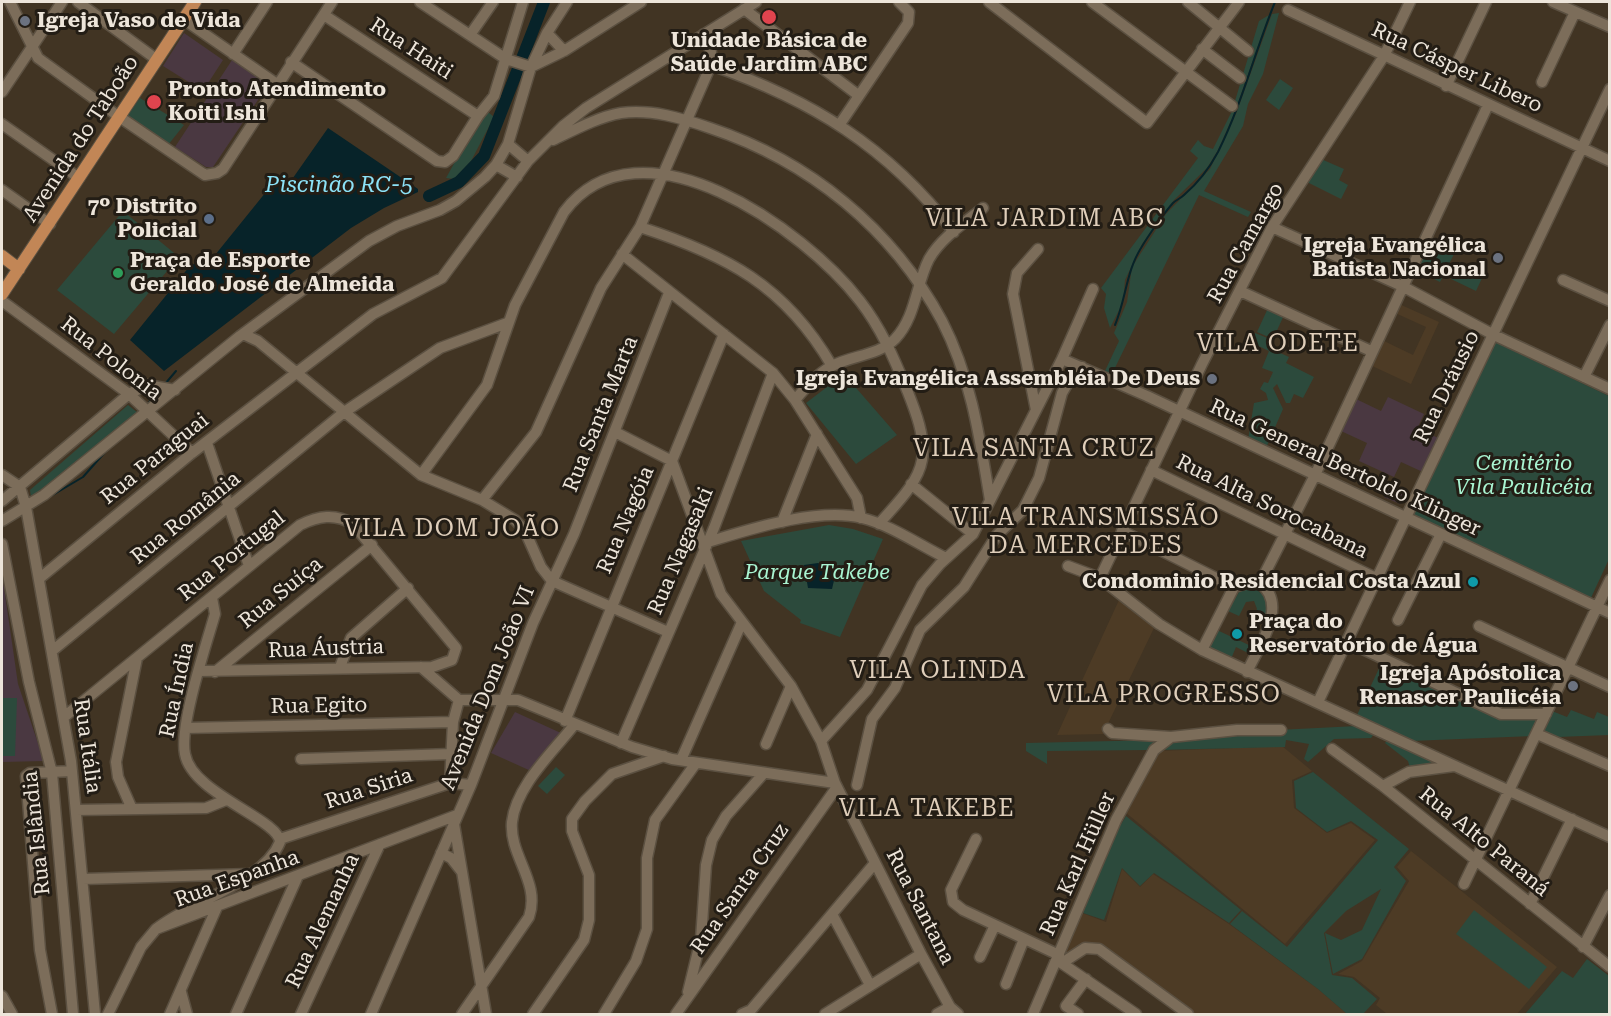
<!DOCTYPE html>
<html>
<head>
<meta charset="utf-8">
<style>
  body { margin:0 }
  #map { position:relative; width:1611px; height:1016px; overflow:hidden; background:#413423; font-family:"Roboto Serif",serif }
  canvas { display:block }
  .frame { position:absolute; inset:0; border:3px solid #ede5da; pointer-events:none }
</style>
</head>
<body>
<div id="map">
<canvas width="1611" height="1016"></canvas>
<div class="frame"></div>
</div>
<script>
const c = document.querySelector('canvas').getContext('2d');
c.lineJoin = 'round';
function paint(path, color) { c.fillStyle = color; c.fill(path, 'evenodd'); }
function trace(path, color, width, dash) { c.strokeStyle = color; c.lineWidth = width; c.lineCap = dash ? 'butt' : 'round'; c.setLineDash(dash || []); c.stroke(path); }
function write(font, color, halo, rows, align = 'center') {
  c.font = font + ' "Roboto Serif",serif'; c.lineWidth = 6; c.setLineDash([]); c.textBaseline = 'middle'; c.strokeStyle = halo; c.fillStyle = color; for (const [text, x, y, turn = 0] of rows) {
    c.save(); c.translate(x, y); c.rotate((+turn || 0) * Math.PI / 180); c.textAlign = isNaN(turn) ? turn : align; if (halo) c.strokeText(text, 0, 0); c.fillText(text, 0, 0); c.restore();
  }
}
paint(new Path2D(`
  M1397,303L1439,322L1411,384L1370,365L1382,340L1413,355L1426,327L1393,312Z
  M1119,600L1154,628L1103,734L1057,735Z
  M1282,746L1312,771L1292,780L1294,808L1327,833L1351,823L1375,840L1285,944L1125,812L1158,751Z
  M1411,851L1557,967L1517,1014H1387L1376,1005L1380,998L1354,977L1338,974L1362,961L1409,881L1397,867Z
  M1122,869L1140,887L1153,874L1229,924L1318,989L1347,1014H1192L1093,943L1063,959L1082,913L1106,922Z`), '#4d3b25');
paint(new Path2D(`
  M184,33L223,60L203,91L163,66Z
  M232,60L268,85L213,167H206L175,147Z
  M1388,397L1424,414L1417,429L1441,439L1425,473L1401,462L1394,477L1359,461L1367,443L1341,431L1356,399L1381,411Z
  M1389,485L1406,492L1400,504L1384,497Z
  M2,574L18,684L44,761L2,762Z
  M515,712L563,734L531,771L491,753Z`), '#4a3841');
paint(new Path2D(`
  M1279,13L1263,74L1248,104L1243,126L1204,191L1251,212L1248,217L1199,195L1112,374L1105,371L1119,341L1114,333L1127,302L1132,267L1166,214L1210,169L1236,114L1272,14Z
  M1269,15L1234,114L1218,150L1207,168L1174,200L1142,244L1125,280L1123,302L1110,328L1104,308L1106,294L1101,288L1198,158L1190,151L1198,140L1204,146L1213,149L1232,111L1259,21Z
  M1280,79L1293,88L1279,110L1266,100Z
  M140,98L184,125L168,145L126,117Z
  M487,111L494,117L471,161L454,179L446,178L473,129Z
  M1321,159L1344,169L1339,180L1348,185L1341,199L1305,181Z
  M123,211L179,257L114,334L57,290Z
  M1430,237L1456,250L1440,282L1414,269Z
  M1459,262L1484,274L1476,291L1451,279Z
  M1269,306L1285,313L1273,339L1257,332Z
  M1255,333L1270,339L1267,347L1289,357L1286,363L1314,377L1303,398L1294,394L1290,403H1286L1277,384L1273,388L1283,409L1266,448L1248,440L1254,403L1268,400L1266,393L1260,389L1264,382L1268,383L1273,372L1262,368L1269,351L1250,342Z
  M1495,342L1609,396V559L1590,600L1412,516Z
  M844,374L897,435L856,464L806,403Z
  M128,405L138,413L124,427L31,497L30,490Z
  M829,525L853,529L883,539L840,637L800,623L801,620L764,591L741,541Z
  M1246,589H1256L1266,598L1268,612L1264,620L1257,616L1253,623L1249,621L1257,609L1254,601L1246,602L1239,616L1228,611L1239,592Z
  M1217,630L1251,646L1248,653L1236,647L1231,659L1208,648Z
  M1383,660L1495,713L1543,716L1533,736L1411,741L1357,715Z
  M2,698H17L15,756H2Z
  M1571,710L1594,719L1597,712L1609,717V735L1557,737L1544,731L1552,711L1567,717Z
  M1357,726L1374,734L1371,738L1334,739L1308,762L1304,759L1309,744L1286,740L1285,747L1158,750L1171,739L1238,732Z
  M1390,736L1449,764L1410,768L1408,761L1385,743Z
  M1158,740L1148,750L1047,751V764L1026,751V743Z
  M556,767L565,775L547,794L538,786Z
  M1313,772L1409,849L1394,867L1406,881L1362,959L1333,974L1325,933L1341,940L1362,930L1381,889L1346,911L1324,933L1332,975L1352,978L1377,999L1363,1014H1347L1318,989L1230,924L1242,911L1287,947L1378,840L1351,821L1327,832L1296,808L1294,781Z
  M1126,816L1241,910L1229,923L1154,873L1140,886L1122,868L1104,920L1083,913L1105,851Z
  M1474,910L1547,967L1529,989L1456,934Z
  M1587,959L1609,976V1014H1525L1562,971L1573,978Z`), '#2c4a3c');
paint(new Path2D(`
  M328,128L418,189V192L384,208L351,228L164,371L130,340L189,267L199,261L211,260L270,187L288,185Z
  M818,563L836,572L832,589L808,588L804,565Z`), '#072329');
trace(new Path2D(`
  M1115,325C1126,299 1126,272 1141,248C1148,236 1164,213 1173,203C1176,200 1181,198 1184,195C1198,183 1210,167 1218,152C1242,104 1255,51 1275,2
  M165,384L176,371
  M146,406L160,390
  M51,496L83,477L106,451`), '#072329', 2);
trace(new Path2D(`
  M429,196L459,182L484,156L544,2`), '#072329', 12);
const minor = new Path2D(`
  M10,2L38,58L118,116L205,175L217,173L223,169L332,2
  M78,2L156,59
  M420,2L506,59L531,67L564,51L641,2
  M989,2L1147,123L1239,2
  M1092,2L1232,106
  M1188,2L1248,51
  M1553,2L1610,27
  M744,9L858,95
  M1288,10L1610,161
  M324,15L478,116
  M183,19L277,84
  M547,33L564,51
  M470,35L493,2
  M1202,49L1240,78
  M233,54L267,2
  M291,62L437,161L445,162L453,156L478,116L494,96L523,2
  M711,65C812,100 888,147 954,232
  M1542,82L1575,12
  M1446,86L1486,2
  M2,92L62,2
  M2,124L79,178
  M840,124L908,23L909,12L899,2
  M553,140C574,130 598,117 621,113C652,109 681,118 710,128C809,161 892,228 942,321C971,377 980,439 990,500
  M508,144L528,161
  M496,165L517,177
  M2,190L50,224
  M640,227C726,255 785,285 832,366
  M1272,227L1402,286L1494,335L1610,389
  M622,254L773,373L795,400L857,498L861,518
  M1563,280L1610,301
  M1240,291L1371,351
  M2,301L129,394L192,453
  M243,334L258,341L421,475L482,500L515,520L525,531L541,567L552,581L668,632
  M1062,359L1147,396L1610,613
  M1584,377L1610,325
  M795,400C806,387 817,374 832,366C852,355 878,356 895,339C916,317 916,284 929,259C941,238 964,223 983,208
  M1036,410L1013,294L1017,273L1038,249
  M615,432L672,461L721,594L791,686L821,741L835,783L921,954L950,1007L958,1014
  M207,443L249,566
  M1151,470L1376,578
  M2,475L20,487L26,507L71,761L95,1014
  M421,475L487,385L515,305L564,212C640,111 805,230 860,301C881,328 894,358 907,390C915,410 926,437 922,460C918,484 894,506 879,524
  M911,484L973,534
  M482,500L536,432L601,288L640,227L711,65V52L704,34
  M2,501L129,394L147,385L175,390
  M2,521L44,495L240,336L369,241L397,226L440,210L456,201L485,177L496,165L508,144L531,67L547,33L567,2
  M782,522L817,434
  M1122,531L1234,587
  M708,542C751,529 818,507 862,518C891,525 919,545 946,558
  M2,544L29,682L52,773L73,1014
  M1068,566L1100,578L1159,624L1202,650L1610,837
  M40,578L192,453L373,314L442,278L528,161L563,126L586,108L756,2
  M1100,578L1202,364L1272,227L1384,56L1410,2
  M1260,583L1315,475L1488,105
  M1398,620L1441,534
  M1479,626L1610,687
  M1346,641L1501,714H1546
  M1202,650L1234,587L1250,582L1260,583C1289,605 1259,646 1247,672
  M52,651L343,413L440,348L507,323
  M340,667L351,638L408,588
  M421,667L459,700
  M215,672L372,545
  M459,700H518L632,747L672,759L835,783
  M1318,702L1610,89
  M64,717L300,525C318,516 335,513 353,524L456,648L452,660L432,667L199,671
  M565,721L724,334
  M186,728L453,722
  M1108,729L1112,733L1171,737L1237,730H1281
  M1537,734L1610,766
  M821,741L867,690L922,585L940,564L973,534L1062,359L1093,289
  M621,743L714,528L773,373
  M766,744L791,686
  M1332,749L1383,786L1610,967
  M301,759L451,754
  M681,760L742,622
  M450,783L453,722L459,700
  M857,785L872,719L895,688L920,630L964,587L997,535L1023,510L1039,478L1062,393L1073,374L1082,367
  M1383,786L1409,772L1454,766
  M132,809L118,777L116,762L137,658
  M76,810L206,808L226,800
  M454,824L486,1014
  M280,839L450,783L471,785
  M976,839L951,890L953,902L963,910L1059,955
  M441,853L451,858L462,872
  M83,879L250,874
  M1464,884L1610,580
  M1530,904L1572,819
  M832,914L870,985
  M156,929C191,901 264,882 280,842C279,819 192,794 185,754C179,726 206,645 215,614L212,598
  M1583,947L1610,895
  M980,957L995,925
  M1057,960L1136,1014
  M1062,963L1085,948L1099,949L1188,1014
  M1006,984L1024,939
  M181,992L187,1014
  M688,992L701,939L706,865L712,840L726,816L764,773
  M2,996L12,1014
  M52,1014L40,950L26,776L30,773L72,771
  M108,1014L141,947L156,929L457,815
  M170,1014L217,907
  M236,1014L297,878
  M301,1014L380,844
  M371,1014L471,785L533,623L574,534L669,293
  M462,1014L529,917C541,882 509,856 512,822C516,786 553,752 574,725
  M533,1014L584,940L589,920V875L572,831V819L585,801L612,774L664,756
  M604,1014L636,961L647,929V858L655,820L696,763
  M676,1014L837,787
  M742,1014L751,1010L875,863
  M825,1014L921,954
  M937,1014L950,1007
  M1033,1014L1116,820L1154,750L1171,737
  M1078,1014L1066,1006L1086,979`);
const major = new Path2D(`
  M2,256L19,269
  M2,294L195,2`);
trace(minor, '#5b5041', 13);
trace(major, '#5b5041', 14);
trace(minor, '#7c6d5a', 10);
trace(major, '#c28656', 12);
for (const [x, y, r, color] of [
  [769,17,8,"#e0444e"],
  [25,21,6,"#6b7280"],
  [154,102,8,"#e0444e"],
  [209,219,6,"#5c6f8a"],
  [1498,258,6,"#6b7280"],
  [118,273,6,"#2e9e5b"],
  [1212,379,6,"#6b7280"],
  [1473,582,6,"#0f9aa8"],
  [1237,634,6,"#0f9aa8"],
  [1573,686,6,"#6b7280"]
]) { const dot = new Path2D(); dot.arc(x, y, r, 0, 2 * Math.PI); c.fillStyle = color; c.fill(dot); trace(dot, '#231d15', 2); }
write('bold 21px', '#ede5da', '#231d15', [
  ["Igreja Vaso de Vida",37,21,"left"],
  ["Unidade Básica de",769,41,"center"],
  ["Saúde Jardim ABC",769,65,"center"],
  ["Pronto Atendimento",168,90,"left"],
  ["Koiti Ishi",168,114,"left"],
  ["7º Distrito",197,207],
  ["Policial",197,231],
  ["Igreja Evangélica",1486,246],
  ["Batista Nacional",1486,270],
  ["Praça de Esporte",130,261,"left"],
  ["Geraldo José de Almeida",130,285,"left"],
  ["Igreja Evangélica Assembléia De Deus",1200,379],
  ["Condominio Residencial Costa Azul",1461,582],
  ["Praça do",1249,622,"left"],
  ["Reservatório de Água",1249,646,"left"],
  ["Igreja Apóstolica",1561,674],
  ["Renascer Paulicéia",1561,698]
], 'right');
write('21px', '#ede5da', '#231d15', [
  ["Rua Haiti",411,49,33],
  ["Rua Cásper Libero",1457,68,25],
  ["Avenida do Taboão",81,139,-57],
  ["Rua Camargo",1246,243,-61],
  ["Rua Polonia",111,359,38],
  ["Rua Dráusio",1447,387,-64],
  ["Rua Santa Marta",601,414,-68],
  ["Rua Paraguai",155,459,-39],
  ["Rua General Bertoldo Klinger",1345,468,25],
  ["Rua Alta Sorocabana",1272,507,26],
  ["Rua România",186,518,-39],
  ["Rua Nagóia",626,520,-67],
  ["Rua Nagasaki",681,551,-67],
  ["Rua Portugal",232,556,-39],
  ["Rua Suíça",281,593,-39],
  ["Rua Áustria",326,649,-2],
  ["Avenida Dom João VI",488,688,-68],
  ["Rua Índia",177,690,-78],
  ["Rua Egito",319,706,-1],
  ["Rua Itália",87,746,82],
  ["Rua Siria",369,789,-18],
  ["Rua Islândia",37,833,-96],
  ["Rua Alto Paraná",1484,842,39],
  ["Rua Karl Hüller",1078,864,-66],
  ["Rua Espanha",237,879,-20],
  ["Rua Santa Cruz",740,889,-55],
  ["Rua Santana",920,907,63],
  ["Rua Alemanha",323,921,-65]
]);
write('italic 21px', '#a9f4d1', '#231d15', [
  ["Cemitério",1524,464],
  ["Vila Paulicéia",1524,488],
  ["Parque Takebe",817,573]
]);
write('italic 22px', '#8ce2f7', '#231d15', [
  ["Piscinão RC-5",339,186]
]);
c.letterSpacing = '1.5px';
write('24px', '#dfceba', '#231d15', [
  ["VILA JARDIM ABC",1045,219],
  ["VILA ODETE",1278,344],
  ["VILA SANTA CRUZ",1034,449],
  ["VILA TRANSMISSÃO",1086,518],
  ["DA MERCEDES",1086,546],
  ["VILA DOM JOÃO",452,529],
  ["VILA OLINDA",938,671],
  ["VILA PROGRESSO",1164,695],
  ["VILA TAKEBE",927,809]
]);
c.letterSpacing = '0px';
</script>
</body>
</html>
